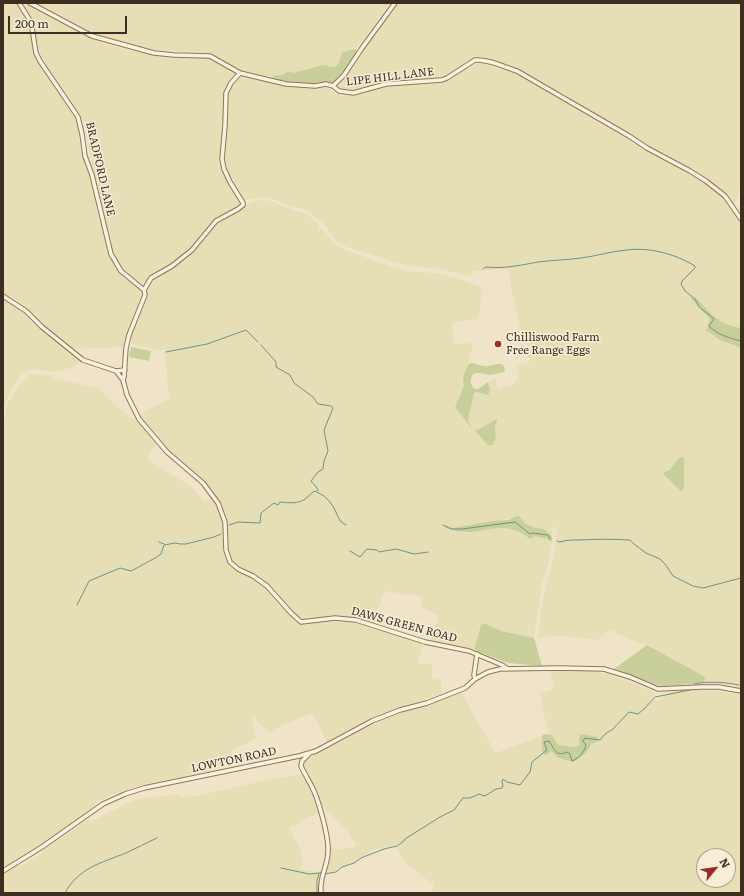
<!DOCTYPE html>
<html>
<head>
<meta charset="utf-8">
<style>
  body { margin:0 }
  #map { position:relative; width:744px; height:896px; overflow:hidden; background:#f0e4c8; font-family:Literata,serif }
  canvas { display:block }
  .frame { position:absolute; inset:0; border:4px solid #3d2e20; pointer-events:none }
  .north { position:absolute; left:696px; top:848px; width:40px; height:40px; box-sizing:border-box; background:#f7eed8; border:1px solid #ada18e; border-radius:50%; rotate:61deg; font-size:11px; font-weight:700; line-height:16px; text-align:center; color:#3d2e20 }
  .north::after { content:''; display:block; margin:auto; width:14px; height:18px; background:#9e2a2b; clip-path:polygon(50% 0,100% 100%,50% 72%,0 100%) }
  .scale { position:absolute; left:8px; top:16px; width:119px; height:18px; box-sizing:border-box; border:2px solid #3d2e20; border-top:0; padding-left:5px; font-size:12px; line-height:14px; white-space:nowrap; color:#3d2e20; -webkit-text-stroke:3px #f7eed8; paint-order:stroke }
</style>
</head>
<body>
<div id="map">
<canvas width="744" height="896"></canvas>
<div class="frame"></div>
<div class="north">N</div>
<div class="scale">200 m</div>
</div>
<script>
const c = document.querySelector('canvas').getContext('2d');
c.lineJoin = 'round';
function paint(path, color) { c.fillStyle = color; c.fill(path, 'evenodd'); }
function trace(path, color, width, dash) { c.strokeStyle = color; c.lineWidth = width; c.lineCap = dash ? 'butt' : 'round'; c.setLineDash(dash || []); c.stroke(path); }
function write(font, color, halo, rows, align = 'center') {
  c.font = font + ' Literata,serif'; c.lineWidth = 3; c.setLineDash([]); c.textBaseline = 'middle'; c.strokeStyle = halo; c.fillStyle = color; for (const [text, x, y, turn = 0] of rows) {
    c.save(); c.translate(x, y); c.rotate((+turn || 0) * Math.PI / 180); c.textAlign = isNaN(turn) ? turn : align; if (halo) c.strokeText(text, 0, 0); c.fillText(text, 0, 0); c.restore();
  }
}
paint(new Path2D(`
  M3,3H16L17,4L28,22L31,29L36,54L40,64L75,115L79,126L84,157L100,213L107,251L116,267L123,275L142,291V295L127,334L124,347L73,349L39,321L27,308L11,296L9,297L3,293Z
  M37,3H391L356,49H354L340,61L337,66L333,67L323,65L293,73L289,71L285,72L282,75L273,76L274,77L246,73L229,65L210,53L155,50L113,40L93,33Z
  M399,3H741V187L734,207L727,196L718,187L691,169L652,148L578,104L563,93H560L520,70L481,57L475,58L444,78L430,81L387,83L349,92L340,90L338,87L339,85L345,79L362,50Z
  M26,4L33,6L93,39L105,44L150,55L173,58L206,57L214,59L236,74L228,84L223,98L224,125L220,156L221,164L230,185L240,201V205L236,209L214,218L205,232L181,258L153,274L144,285L134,279L123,269L118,263L113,254L90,155L86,126L81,116L43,61L40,54L33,22L30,14L24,5Z
  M479,63L517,74L646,150L688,172L705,183L722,196L741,222V328L733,327L716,319L695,297L697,306L710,319L708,324L728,344L741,348V688L731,685L704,683L705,679L704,676L645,643L642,644L638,643L610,630L597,640L564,636L538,637L543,597L550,573L557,539V528L553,526L552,536L544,529L532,527L525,523L520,517L453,528L444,527L456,532L465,533L499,527L510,528L524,534L530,539L535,536L547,539L552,542L548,564L542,584L534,638L501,631L486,624H483L481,626L474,650L430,641L438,616L420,606L423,598L418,595L409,594H403L386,591L384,592L378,609L374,613L370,621L354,618L334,616L306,620L301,619L292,612L263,579L233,563L228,554L227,544L229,522L222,507L203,481L164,446L138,415L169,399L165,350H157L132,344V340L130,338L152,281L186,259L197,249L220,221L230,216L252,202L262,200L271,201L285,207L306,214L314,220L319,225V229H323L335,245L343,249L393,267L407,271L434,273L457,278L480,287L482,293L478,319L455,322L452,325L454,344L474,343L463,378L464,386L455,407L473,428L468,421L474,393L477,392L486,395L490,384L488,382L496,379L498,388L514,385L519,376L517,365L530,362L526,348L528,347L525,332H521L511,287L509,272L511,269L474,271L472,272L471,276L466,275L440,269L404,265L344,246L336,241L324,223L311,213L304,209L286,205L276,200L266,197L243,200L228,175L223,157L227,125V97L232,84L241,77L244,76L291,86L326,88L342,96L352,95L376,88L445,81L452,79L467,68ZM683,459L684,487L683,490L678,488L672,481L667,478L665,472L670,470Z
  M3,298L20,310L31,322L81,360L80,362L71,368L59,371H48L34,369L27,371L22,374L11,390L3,408Z
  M36,374L51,375L53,378L97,388L129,417L138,421L157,444L147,459L190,486L204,500H206L211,497L219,508L223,521V548L227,562L232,569L254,578L266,589L278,604L295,621L303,625L323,621L349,622L382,631L421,643L423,645L418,664H432V678L441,680V694L379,715L327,742L313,714L310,713L269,732L257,721L255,716L253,717L251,719L256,733L254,740L233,749L232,752L235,764L186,776L141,785L111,795L97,802L91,809L50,840L3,869V423L9,401L18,386L29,375Z
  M550,671H588L609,674L651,691L655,694L652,698L658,701L662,697L669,693L687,689L720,691L741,695V893H430L434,885L404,862L396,845L377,849L361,857L354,862L344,866L334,873H325L329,865V850L331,848L338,849L352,848L357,845L347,831L319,802L315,788L303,767L305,761L313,756L358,732L389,717L462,693L464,698L478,723L496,753L542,736V745L545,755L552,750L556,757L561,760L566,759L570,762L584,755L590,748L591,744L598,737L581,734L580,744L575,747L558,745L552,736L548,734L540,694L555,688ZM704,856H728V880H704Z
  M301,774L309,786L319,813L301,821L298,824L289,828L300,849L303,860L300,870L322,872L320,875L319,893H3V874L14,867L21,866L42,853L45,849L88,820L92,821L136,799L179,794L183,797L201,795L275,778H285Z`), '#e6deb5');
paint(new Path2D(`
  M354,49H356L357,52C351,61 346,73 338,80C328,87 281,85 272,76L282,75L288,71L293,73L323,65L333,67L337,66L343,52Z
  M695,297C710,312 718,325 741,328V348L720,340L706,330L710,319L692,300L691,298Z
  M131,347L151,351L149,361L129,357Z
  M471,363C477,364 483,367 488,366C496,366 502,359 505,370L504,372L491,375L478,373L473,374C470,380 470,383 474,389H478L488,382L490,390L488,395L477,392L474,393L468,420L472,429L455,407L464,386L463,378L464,374L468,365Z
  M497,419V422L495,425C495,433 498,438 492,445H488L475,431Z
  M684,457V487L683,490L681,491L663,474L665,472L670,470L679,458Z
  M517,516L520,517L525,523L532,527L544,529L552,536V542L547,539L535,536L530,539C500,513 476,543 444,527L446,525L453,528L492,521L508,520Z
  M482,624H486L501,631L534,638L542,666L508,663L474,650L481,625Z
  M647,645L704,676L705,679L704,683L664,686L656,685L614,669Z
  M544,734L552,735L558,745L575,747L580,744L579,739L581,734L598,737L597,742L591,744C589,752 580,758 573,762C571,762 569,760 566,760C557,757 558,760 552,751L545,755L542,751V736Z`), '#c9cf9b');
trace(new Path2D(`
  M483,269L486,267C503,269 522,265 538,262C553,260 567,260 581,258C597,256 612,251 627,250C650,247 675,254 695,266V268L682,281L681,284L685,291L695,299L699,307L714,319L709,326C718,335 729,338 741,341
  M261,345L276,362V367L290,375L294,383L313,397L318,404L331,406L333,408L324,430L328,451L324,461L323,469L318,472L311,481L317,488L318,491
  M166,352L207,344L246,330L258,342
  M229,525L238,522L260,523L261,513L274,503L278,505L280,502C289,503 298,504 305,499C309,497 310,493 315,491L324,496L330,502L334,508L340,521L346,525
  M443,525L451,529H462L515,522L530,534L533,533L548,535L550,539
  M557,541L560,542C567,540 571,540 579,540C596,539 612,539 630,540L634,544L646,553L660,559L665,564L673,576L693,586L703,588L741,578
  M159,542L164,544
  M350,551L360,557L367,549L377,550L379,552L396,549L414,554L428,552
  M77,605L89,581L120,568L131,571L135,569L155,558L161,554L164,545L175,543L180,544H186L214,537L221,534
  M694,684C709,681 724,682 739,685
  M281,868L309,874L321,873
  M325,874L336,872L342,867L354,863L361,858L384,849L397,846L404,841L405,839L440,817L454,810L463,798H470L479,794L485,796L496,789L502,788L503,785L502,782L503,779L507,782L520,785L530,772L532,762L547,750L544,742L549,741C555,750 556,757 567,752L570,754L572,761C579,758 584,753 586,745L583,741L585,738L600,740L605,734L613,729L629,712L638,714L644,709L655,697L690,690
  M65,893C78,868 101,863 126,853C136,848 147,843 157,838
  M317,893V880L319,874`), '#6f938a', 1);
const street = new Path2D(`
  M19,3L31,22L36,53L40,61L78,117L82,134L85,156L92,175L111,254L121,271L144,290
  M30,3L92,36L154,53L174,55L210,56L240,73L286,84L315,86L326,84L333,86L339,91L353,93L386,84L442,80L447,78L475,60C489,59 504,67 517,71L629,136L647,148L690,171L706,181L725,196L741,219
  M333,86L344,75L362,48L395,3
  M144,290L145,295L129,335L126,348L124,377L123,380L127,395L139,419L167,452L203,483L218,503L225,522L226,550L230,562L238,569L253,576L267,586L291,613L301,622L335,618L356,620L425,642L469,651L502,665L506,668
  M144,290L151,278L172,266L192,250L216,221L238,209L243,205V203L230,182L224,169L222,159L225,126L226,93L231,83L240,73
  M3,296L26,311L42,327L83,360L116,371L125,370
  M116,371L123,380
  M475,679L474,675L477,654
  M309,753V754L302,761L301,766C304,773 308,779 311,785C318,797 329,837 328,851C328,867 319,876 321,893
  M3,871L42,847L103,804L125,794L144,788L299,756L316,751L372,721L400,710L427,703L465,688L475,679L488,672L500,669L559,668L604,669L630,677L658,689L701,687H719L741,691`);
trace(street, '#8d765c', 5.5);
trace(street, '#faf1dc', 3.5);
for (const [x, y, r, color] of [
  [498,344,4,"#9e2a2b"]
]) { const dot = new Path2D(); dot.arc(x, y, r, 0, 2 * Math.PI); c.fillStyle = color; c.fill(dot); trace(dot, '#f7eed8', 1.5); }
write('11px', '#3d2e20', '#f7eed8', [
  ["LIPE HILL LANE",390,77,-7],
  ["BRADFORD LANE",100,169,77],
  ["DAWS GREEN ROAD",404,625,15],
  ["LOWTON ROAD",234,760,-12]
]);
write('11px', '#3d2e20', '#f7eed8', [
  ["Chilliswood Farm",506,338],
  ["Free Range Eggs",506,351]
], 'left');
</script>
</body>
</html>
